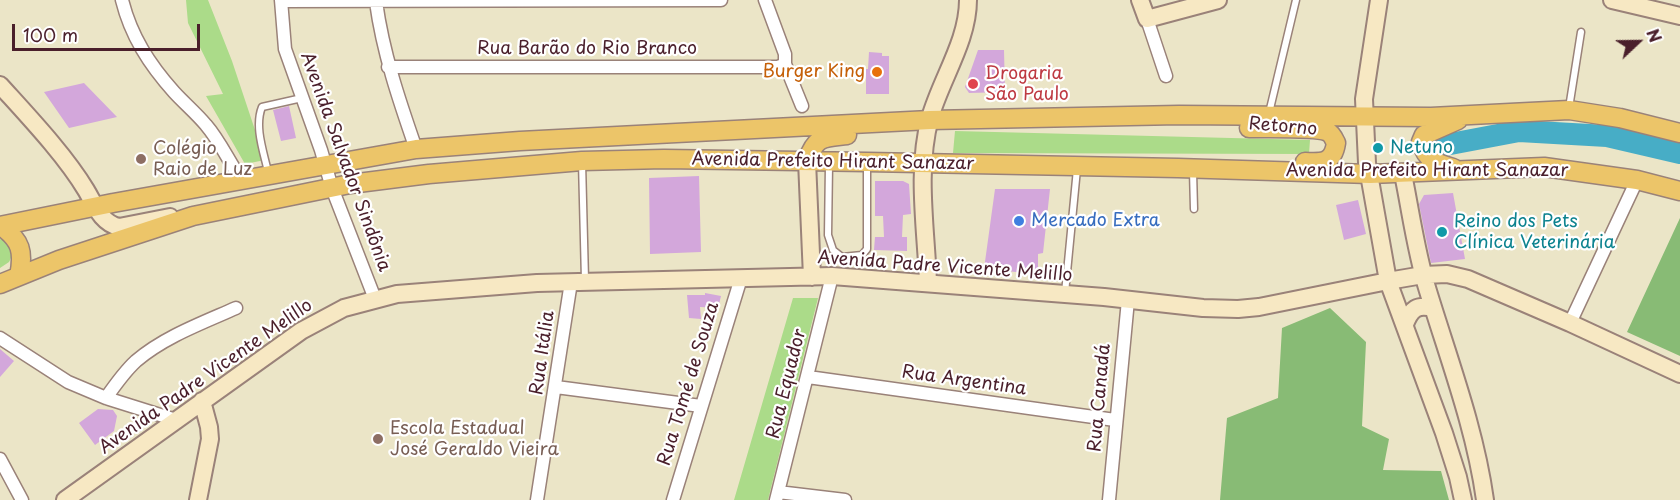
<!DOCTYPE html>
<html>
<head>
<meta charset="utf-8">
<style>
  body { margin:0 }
  #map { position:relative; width:1680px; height:500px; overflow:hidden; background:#ebe5c7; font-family:"Playpen Sans",sans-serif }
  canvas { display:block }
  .north { position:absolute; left:1608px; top:12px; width:60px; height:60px; -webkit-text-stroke:4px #fff; paint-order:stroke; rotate:68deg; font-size:16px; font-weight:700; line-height:24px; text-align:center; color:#4a1f2b }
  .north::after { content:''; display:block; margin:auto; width:21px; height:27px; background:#4a1f2b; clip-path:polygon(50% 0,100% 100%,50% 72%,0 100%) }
  .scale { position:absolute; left:12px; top:24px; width:188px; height:27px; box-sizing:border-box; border:3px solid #4a1f2b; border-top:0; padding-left:8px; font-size:18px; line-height:21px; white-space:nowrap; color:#4a1f2b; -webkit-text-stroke:4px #fff; paint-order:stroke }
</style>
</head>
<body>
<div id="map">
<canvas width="1680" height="500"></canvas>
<div class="north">N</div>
<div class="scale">100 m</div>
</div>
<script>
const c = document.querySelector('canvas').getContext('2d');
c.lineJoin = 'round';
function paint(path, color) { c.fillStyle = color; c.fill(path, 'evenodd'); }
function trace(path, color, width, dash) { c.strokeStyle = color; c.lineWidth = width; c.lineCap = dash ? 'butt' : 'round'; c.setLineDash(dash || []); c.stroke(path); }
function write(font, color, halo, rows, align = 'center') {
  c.font = font + ' "Playpen Sans",sans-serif'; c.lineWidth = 4.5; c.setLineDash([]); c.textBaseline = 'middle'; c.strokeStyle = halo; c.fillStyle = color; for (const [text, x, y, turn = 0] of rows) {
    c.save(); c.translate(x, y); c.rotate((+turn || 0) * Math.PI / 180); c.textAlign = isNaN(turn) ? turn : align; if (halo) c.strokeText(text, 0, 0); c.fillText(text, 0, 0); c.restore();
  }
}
paint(new Path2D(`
  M186,0H208L232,61L265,160L245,164L206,96L223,94L188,23Z
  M955,131L1310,140L1309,154L953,153Z
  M0,239L8,241L12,256L9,262L0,268Z
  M793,298H818L768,500H734Z`), '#abdb89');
paint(new Path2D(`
  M1680,218V356L1627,332Z
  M1330,308L1366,342L1362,426L1389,439L1383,470L1441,471L1449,500H1220L1227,418L1278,398L1282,328Z`), '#88bb75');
trace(new Path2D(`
  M1445,145L1519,131L1607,136L1680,153`), '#47adc6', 22);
paint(new Path2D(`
  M978,50H1004L1005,92L969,93L965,87Z
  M869,52L882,53V56H889V94H866V69H868Z
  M84,83L117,117L69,128L44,92Z
  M289,106L296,138L281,141L273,110Z
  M699,176L701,252L650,254L649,178Z
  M875,181H903L909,184L911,214L903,215L902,237H907V251L874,250L875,237H884L883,216H875Z
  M995,189H1050L1043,253L1038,254V274L984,269Z
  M1453,193L1465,259L1431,263L1419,204L1424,195Z
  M1358,200L1366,234L1344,240L1336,205Z
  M705,293L721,296L718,308L700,307L701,319L689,318L687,295H705Z
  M0,349L14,361L0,377Z
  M98,409L113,410L117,416L114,431L95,445L79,423Z`), '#d3a7db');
const lane = new Path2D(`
  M1569,108L1581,32
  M1269,113L1296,0
  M582,162L585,280
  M829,165L828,235L833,250L842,257L862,255L867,249V163
  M1193,171L1194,209
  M268,172C264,153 254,127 262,107L302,98
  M1065,293L1077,169`);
const street = new Path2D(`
  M122,0C131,36 149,64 174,92C184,103 196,113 206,125C220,141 229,162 241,179
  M281,0L285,49L321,150L332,188L375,299
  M765,0L785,54V64L802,106
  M281,1L721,0
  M376,2C383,53 399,100 416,149
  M1147,19L1166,76
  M388,67H778L785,64
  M1570,323L1637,180
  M0,338L68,382L106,398L176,420
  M808,377L1115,420
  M556,387L701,406
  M106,398C115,385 124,372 136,361C164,337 202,323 236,308
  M0,459L22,500
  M778,492L845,500
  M537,500L571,282
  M673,500L741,278
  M776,500L832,276
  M1109,500L1128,300`);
const secondary = new Path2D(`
  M1140,0L1147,19L1218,0
  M1379,0L1364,99L1367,163L1388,281L1444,433L1458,477L1463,500
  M1612,0L1680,16
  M0,85C28,116 65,155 86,190C95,205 101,223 119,227L170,217
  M807,161L812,277
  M1403,174C1411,213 1416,253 1428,291C1449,360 1475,428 1485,500
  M928,282C926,229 916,170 930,118C941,79 968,41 968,0
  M1405,324C1411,309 1417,304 1433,308
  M65,500L301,331L344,308L397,294L537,283L832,276L1104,297L1203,308L1238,309L1259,307L1388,281L1423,275L1447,274L1468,279L1570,323L1680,374
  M198,500L210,439L209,427L202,401`);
const primary = new Path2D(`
  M1249,128C1263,128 1319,127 1328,132C1332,134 1334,139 1336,143C1333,163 1323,163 1305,162
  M807,161C816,136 822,138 847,135
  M1453,168C1436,163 1426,160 1421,142L1424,135L1458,120
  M0,226L113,203L416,149L520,141L930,120L1179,115L1431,117L1569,110L1620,118L1680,133
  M1,226C21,240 24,252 19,276
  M0,284L59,260L193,216L350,184L429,174L582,161L664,159L867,162L1178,168L1370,174L1544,167L1637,180L1680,191`);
trace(lane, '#9a8279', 9);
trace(street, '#9a8279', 15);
trace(secondary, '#9a8279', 20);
trace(primary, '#9a8279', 21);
trace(lane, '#fff', 6);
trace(street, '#fff', 12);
trace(secondary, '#f7e8c3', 16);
trace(primary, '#ecc569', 18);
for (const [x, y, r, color] of [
  [877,72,6,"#e8710a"],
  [973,84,6,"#e0444e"],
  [1378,148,6,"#0f9aa8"],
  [141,159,6,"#8d6e63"],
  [1019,221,6,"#3f7fe0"],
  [1442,232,6,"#0f9aa8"],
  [378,439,6,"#8d6e63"]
]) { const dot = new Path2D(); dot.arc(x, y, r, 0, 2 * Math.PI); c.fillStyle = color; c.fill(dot); trace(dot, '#fff', 2); }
write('18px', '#4a1f2b', '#fff', [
  ["Rua Barão do Rio Branco",587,49],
  ["Retorno",1283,127,5],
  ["Avenida Salvador Sindônia",345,162,70],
  ["Avenida Prefeito Hirant Sanazar",833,162,1],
  ["Avenida Prefeito Hirant Sanazar",1427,171],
  ["Avenida Padre Vicente Melillo",945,267,4],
  ["Rua Itália",543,353,-82],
  ["Avenida Padre Vicente Melillo",206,377,-35],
  ["Rua Argentina",964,381,8],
  ["Rua Tomé de Souza",689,384,-73],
  ["Rua Equador",787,384,-76],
  ["Rua Canadá",1100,398,-85]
]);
write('18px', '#c56008', '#fff', [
  ["Burger King",865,72]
], 'right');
write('18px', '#be3a42', '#fff', [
  ["Drogaria",985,74],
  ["São Paulo",985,95]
], 'left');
write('18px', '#0d838f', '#fff', [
  ["Netuno",1390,148],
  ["Reino dos Pets",1454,222],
  ["Clínica Veterinária",1454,243]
], 'left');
write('18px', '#785e54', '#fff', [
  ["Colégio",153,149],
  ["Raio de Luz",153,170],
  ["Escola Estadual",390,429],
  ["José Geraldo Vieira",390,450]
], 'left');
write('18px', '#366cbe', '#fff', [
  ["Mercado Extra",1031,221]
], 'left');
</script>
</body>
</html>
